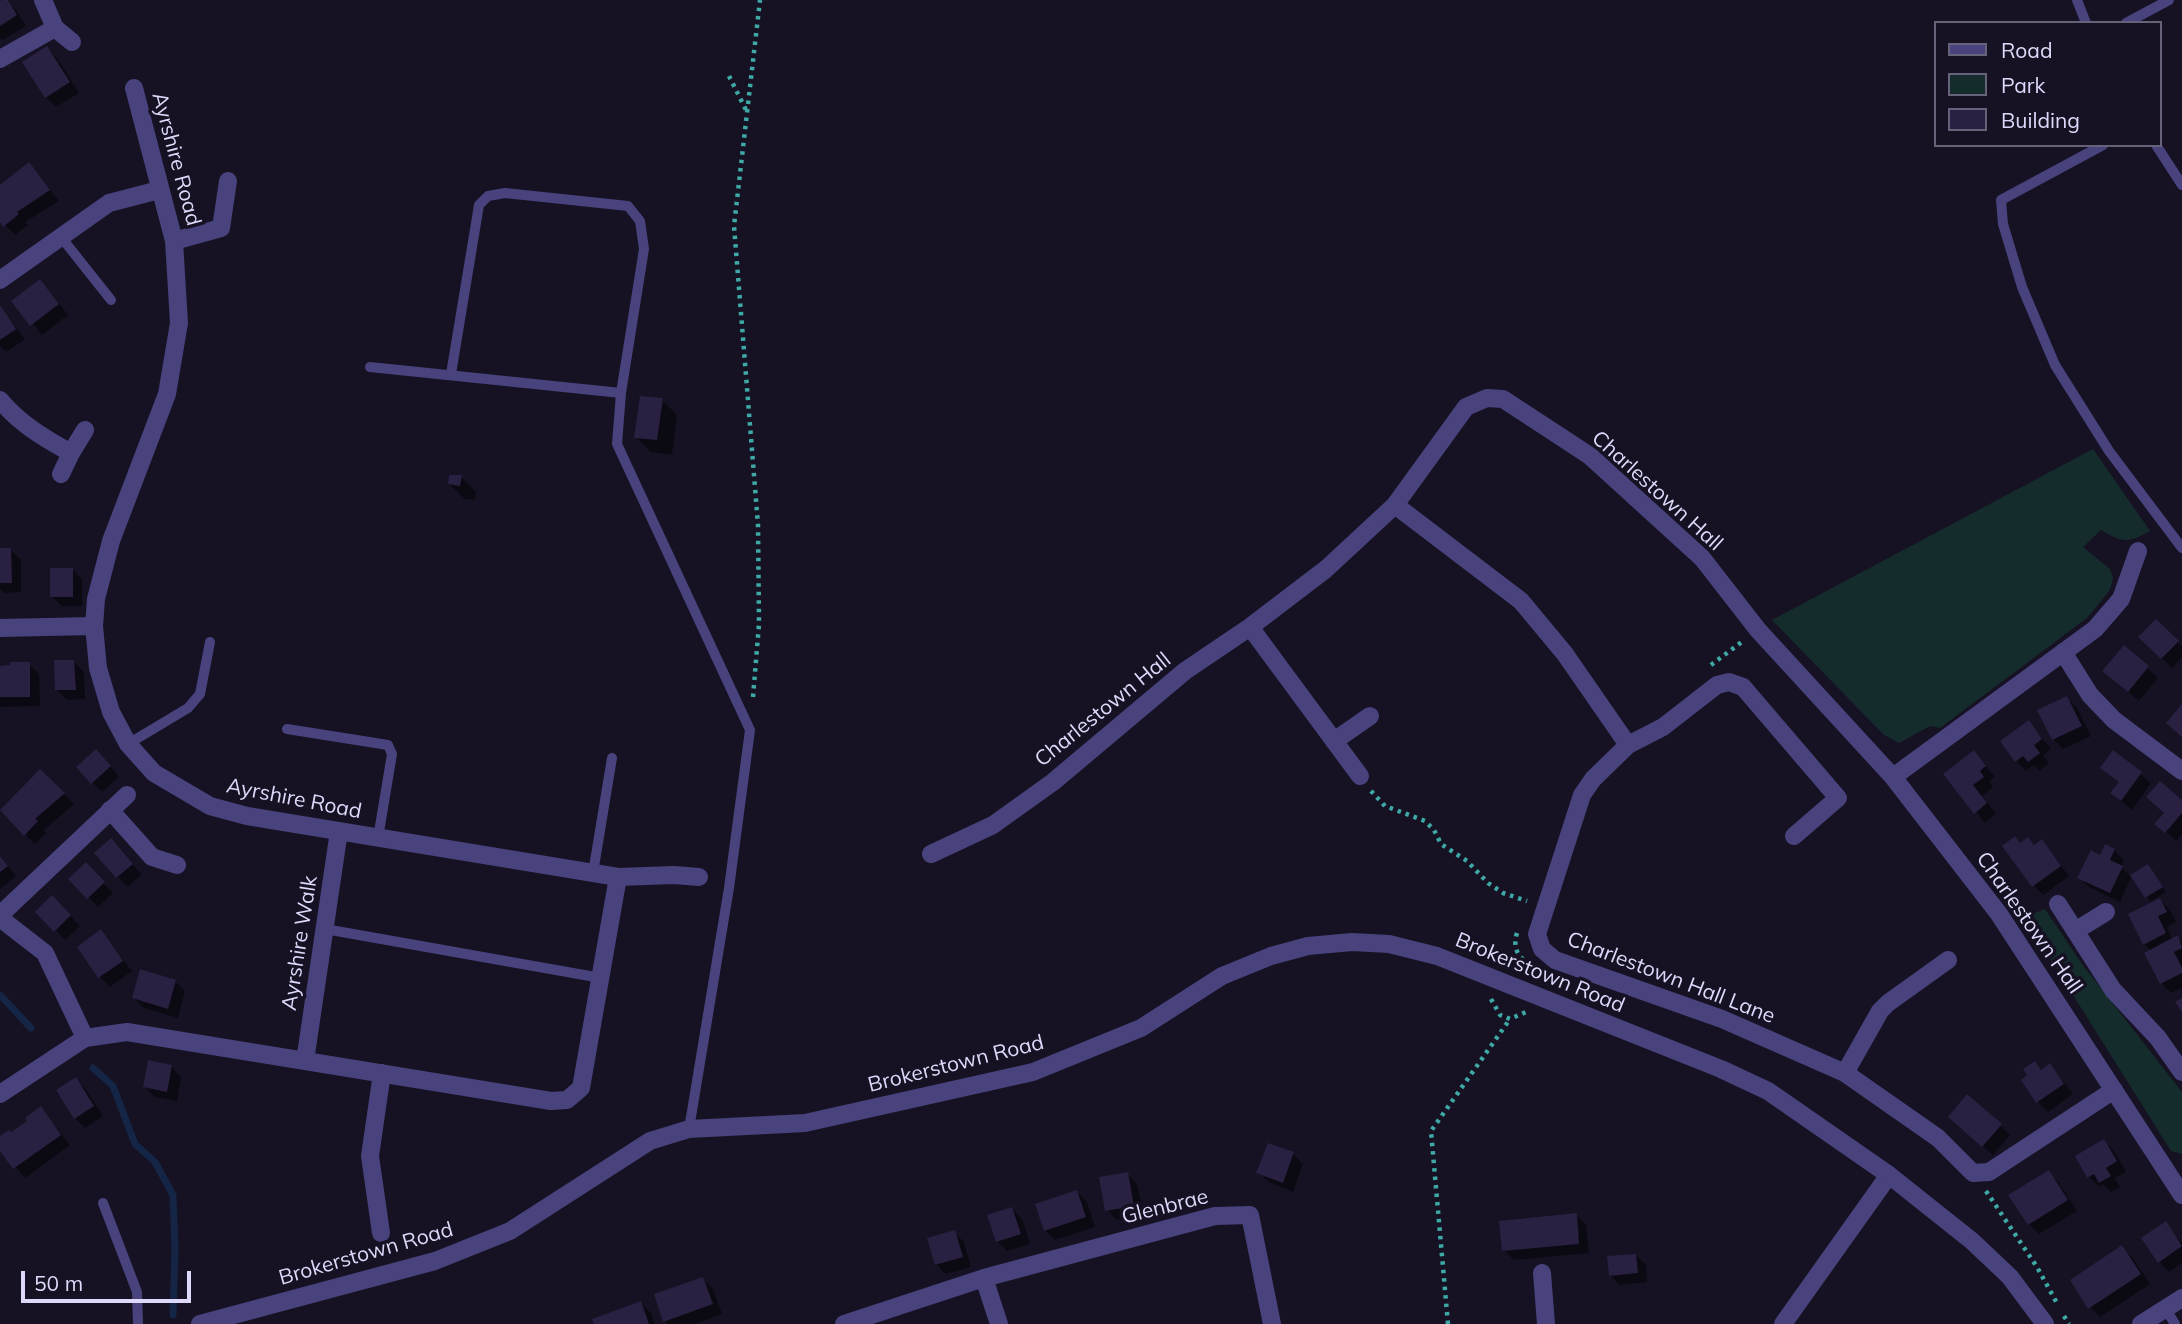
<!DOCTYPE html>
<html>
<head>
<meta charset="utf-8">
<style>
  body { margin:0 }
  #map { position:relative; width:2182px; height:1324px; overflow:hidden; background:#161223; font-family:Mulish,sans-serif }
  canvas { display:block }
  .legend { position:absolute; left:1934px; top:21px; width:228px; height:126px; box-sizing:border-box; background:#161223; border:2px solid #666279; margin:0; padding:9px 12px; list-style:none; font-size:21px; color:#ded9fa }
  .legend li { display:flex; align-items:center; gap:14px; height:35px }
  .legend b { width:35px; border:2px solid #666279 }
  .scale { position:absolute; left:21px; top:1271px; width:170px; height:32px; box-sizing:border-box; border:4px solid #ded9fa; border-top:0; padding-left:9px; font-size:21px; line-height:24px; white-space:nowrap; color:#ded9fa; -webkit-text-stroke:5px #161223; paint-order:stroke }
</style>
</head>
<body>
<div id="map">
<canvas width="2182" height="1324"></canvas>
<ul class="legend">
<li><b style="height:9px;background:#48427d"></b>Road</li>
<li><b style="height:19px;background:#152c2d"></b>Park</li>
<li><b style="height:19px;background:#292042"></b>Building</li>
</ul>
<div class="scale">50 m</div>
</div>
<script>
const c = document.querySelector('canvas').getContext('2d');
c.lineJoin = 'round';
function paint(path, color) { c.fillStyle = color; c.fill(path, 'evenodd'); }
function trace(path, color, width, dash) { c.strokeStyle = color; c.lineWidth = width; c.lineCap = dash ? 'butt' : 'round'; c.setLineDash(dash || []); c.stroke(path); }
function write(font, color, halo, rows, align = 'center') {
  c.font = font + ' Mulish,sans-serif'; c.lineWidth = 7; c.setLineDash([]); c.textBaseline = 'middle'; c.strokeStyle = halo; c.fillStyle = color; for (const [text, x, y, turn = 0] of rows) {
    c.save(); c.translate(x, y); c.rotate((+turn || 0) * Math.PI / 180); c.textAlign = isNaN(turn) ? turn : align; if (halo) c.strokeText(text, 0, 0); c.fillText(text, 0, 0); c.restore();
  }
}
paint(new Path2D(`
  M2093,449L2150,531C2129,543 2122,543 2101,530L2083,547L2110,569L2113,578L2110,590L2087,618L1940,728L1930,726L1899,743L1884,735L1772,620Z
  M2045,909L2082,964L2182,1092V1154L2171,1151L2024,917Z`), '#152c2d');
paint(new Path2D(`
  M6,0L16,10L26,26L3,40L0,38V3Z
  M47,48L57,58L79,93L56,107L46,97Z
  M38,175L59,201L25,222L28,225L15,235L0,219V187Z
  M50,292L68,315L42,335L14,301Z
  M0,308L25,339L6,352L0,346Z
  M662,400L677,415L672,455L651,452L636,437Z
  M461,477L476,492L475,500L465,499L449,484Z
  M0,550H11L21,560V592L4,593L0,589Z
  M72,569L82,579V606H62L51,596Z
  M2156,621L2182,646V657L2172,668L2141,637Z
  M2124,647L2158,678L2139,701L2114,680Z
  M73,661L84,672L85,699L67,700L57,690Z
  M29,664L39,674L40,706L0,707V667Z
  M2067,698L2077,708L2091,736L2063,749L2053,739L2039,711Z
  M2029,723L2051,749L2043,755L2049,763L2039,771L2034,765L2026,771L2016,761Z
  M1974,753L1995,777L1989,781L1993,787L1982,796L1996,814L1985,823L1946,774Z
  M2113,753L2151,783L2132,810L2112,793L2120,783L2102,768Z
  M106,761L119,777L102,792L92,782Z
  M40,771L74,804L44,830L46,833L35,844L1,811Z
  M2182,802V834L2176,841L2157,824L2166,813Z
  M2028,839L2035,846L2042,842L2069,876L2043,895L2033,885L2021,844Z
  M2114,850L2124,860L2121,867L2131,877L2148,866L2166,892L2151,901L2153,904L2160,900L2170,910L2176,922L2167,927L2173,940L2178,937L2182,942V988L2171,993L2161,983L2151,951L2144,944L2152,904L2132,876L2120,902L2089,887L2079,877L2100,857Z
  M121,851L142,875L127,887L97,853Z
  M0,856L16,876L0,889Z
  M85,864L113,893L98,907L71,879Z
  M52,897L80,926L65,940L38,912Z
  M101,932L132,971L110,987L100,977Z
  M175,981L185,991L178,1018L144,1008L134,998Z
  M2034,1063L2042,1071L2050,1065L2073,1094L2048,1112L2038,1102L2030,1076Z
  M171,1066L181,1077L177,1101L155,1097L145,1087Z
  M76,1080L86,1090L103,1116L85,1128L75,1118Z
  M41,1109L70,1145L25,1178L0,1148V1139L30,1121Z
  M2000,1125L2010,1135L1993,1155L1960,1127Z
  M2104,1141L2114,1151L2126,1172L2115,1178L2120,1187L2111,1192L2103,1184L2099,1187L2089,1177L2077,1157Z
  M1293,1154L1303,1164L1293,1192L1269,1182L1258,1172Z
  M2048,1172L2058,1182L2077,1211L2039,1234L2029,1224L2011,1195Z
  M1127,1174L1137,1184L1144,1215L1117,1220L1107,1210Z
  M1077,1192L1087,1202L1095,1227L1055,1240L1045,1230Z
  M1012,1209L1022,1219L1030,1244L1007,1251L997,1241Z
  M1576,1215L1586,1225L1589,1253L1514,1260L1504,1250Z
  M2165,1224L2182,1243V1263L2169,1272L2159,1262Z
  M954,1232L964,1242L971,1267L946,1274L936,1264Z
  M2122,1247L2132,1257L2150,1284L2100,1317L2090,1307Z
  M1636,1255L1646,1265L1647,1282L1620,1285L1610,1275Z
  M703,1279L713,1289L722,1314L695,1324H668L665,1321Z
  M641,1303L651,1313L655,1324H596Z`), '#0007');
trace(new Path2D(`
  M0,995L31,1028
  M93,1068L113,1086L135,1144L155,1162L173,1195L175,1249L173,1315`), '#152545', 7);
paint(new Path2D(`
  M2,0H8L17,15L0,26V1Z
  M47,46L70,82L45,98L22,62Z
  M29,162L50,190L17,212L19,214L3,227L0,222V185Z
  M40,279L59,304L30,326L11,301Z
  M0,305L16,329L0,340Z
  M640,396L663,398L657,440L634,438Z
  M449,475H462L460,486L448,484Z
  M0,548H11L12,583H0Z
  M50,568H73V597H50Z
  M2156,619L2179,641L2161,659L2138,637Z
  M2124,645L2149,666L2128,692L2102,671Z
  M54,660H74L76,690H55Z
  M10,662H30V697H0V666L10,665Z
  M2067,696L2082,726L2052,740L2037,710Z
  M2182,704V737L2166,723Z
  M2029,720L2042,739L2034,745L2040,753L2028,762L2023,756L2015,762L2000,741Z
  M96,749L111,766L91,784L76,767Z
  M1974,750L1986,766L1980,771L1984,777L1973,785L1987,803L1974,814L1943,774Z
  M2113,750L2142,772L2121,801L2110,793L2119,782L2100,768Z
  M40,769L65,793L35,819L38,821L24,836L0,810Z
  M2160,781L2182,800V813L2165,833L2154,824L2164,813L2146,797Z
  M2015,836L2020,843L2028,837L2034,845L2042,839L2061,866L2032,887L2002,846Z
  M111,838L133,864L116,878L94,853Z
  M2105,844L2115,849L2110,860L2123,866L2110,893L2077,878L2091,850L2100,855Z
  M0,856L8,866L0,872Z
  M86,862L105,882L87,899L68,879Z
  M2148,864L2163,887L2145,898L2130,875Z
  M52,895L71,915L54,932L35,912Z
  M2160,898L2167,912L2158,916L2166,933L2143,945L2128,914Z
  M101,929L123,961L98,978L77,947Z
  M2178,935L2182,948L2174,952L2182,968V973L2160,984L2144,953Z
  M140,969L176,980L168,1009L132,998Z
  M2182,998V1012L2175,1002Z
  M148,1060L172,1065L167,1092L143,1087Z
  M2035,1061L2041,1070L2050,1063L2064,1084L2036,1103L2021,1080L2027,1075L2023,1069Z
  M76,1077L94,1106L74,1119L56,1090Z
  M1967,1094L2002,1124L1982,1147L1948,1117Z
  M41,1106L61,1135L13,1169L0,1151V1136L9,1130L11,1132L27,1121L25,1118Z
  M2104,1139L2117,1161L2106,1168L2111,1176L2099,1183L2094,1174L2087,1178L2075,1156Z
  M1268,1143L1294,1152L1283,1183L1256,1173Z
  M2049,1170L2068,1200L2028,1225L2008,1195Z
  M1128,1172L1134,1206L1105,1211L1099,1177Z
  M1077,1190L1086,1217L1044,1231L1035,1204Z
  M1012,1207L1021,1234L996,1242L987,1215Z
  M1577,1213L1579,1244L1502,1251L1499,1221Z
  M2166,1221L2182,1246L2158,1263L2141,1238Z
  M955,1230L963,1257L935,1265L927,1238Z
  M2122,1245L2141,1274L2088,1309L2070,1280Z
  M1636,1254L1638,1273L1609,1276L1607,1256Z
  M703,1277L713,1304L663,1322L654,1294Z
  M641,1301L649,1324H594L592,1319Z`), '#292042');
trace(new Path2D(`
  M729,76L746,110
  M1711,665L1743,641
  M753,697L759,624L758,525L734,226L760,0
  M1371,791L1385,806L1425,821L1434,830L1441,844L1467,861L1488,883L1503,893L1527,901
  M1517,933C1513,945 1516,956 1528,963
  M1491,999L1500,1015L1510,1019L1526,1012
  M1986,1191L2037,1267L2058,1305
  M2064,1316L2069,1324
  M1448,1324L1431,1131L1510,1019`), '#3ea9a7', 4.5, [3.5, 5]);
trace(new Path2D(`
  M2077,0L2086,23
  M2126,23L2169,0
  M2103,145L2001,200L2003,224L2022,287L2055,365L2109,451L2182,548
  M2156,145L2182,185
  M61,237L111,300
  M370,367L621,393L617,444L750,730L729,888L689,1129
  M451,374L479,205L488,196L505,193L628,206L640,221L644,249L621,393
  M287,729L388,745L392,754L378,838
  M128,744L188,708L200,694L210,642
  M593,873L612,758
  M325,929L601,978
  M103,1203L137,1292L138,1324
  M2165,1308L2175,1324`), '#48427d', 10);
trace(new Path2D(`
  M43,0L55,28L72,42
  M0,59L55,28
  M134,88L174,241L179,323L167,394L111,541L96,599L94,626L98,668L111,712L128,744L154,773L210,806L247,816L618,877L674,875L699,877
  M174,241L221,228L228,181
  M0,280L109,203L159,190
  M0,400C20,424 44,438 71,453
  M61,474L71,453L85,430
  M1395,505L1521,601L1565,654L1628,745
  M1250,627L1360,776
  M0,628L94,626
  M2063,652L2090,695L2114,720L2182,771
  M1334,741L1370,716
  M1893,777L2095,629L2121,599L2138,551
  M110,810L152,857L177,865
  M1794,836L1838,798L1743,687L1729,682L1717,685L1663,727L1628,745L1593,779L1582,795L1537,934L1542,949L1555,960L1722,1019L1845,1073L1938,1138L1973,1173L1989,1172L2114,1090
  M931,854L993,825L1053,782L1185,671L1250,627L1326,569L1395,505L1466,407L1487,398L1503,399L1590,456L1702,558L1758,630L1893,777L1999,914L2182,1195
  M2058,904L2113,990L2158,1038L2182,1072
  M0,915L127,795
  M0,918L45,953L85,1038
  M2075,931L2106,912
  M305,1061L339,831
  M1845,1073L1880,1011L1888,1003L1948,960
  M0,1094L85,1038L127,1032L551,1101L567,1100L581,1088L618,877
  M381,1233L370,1156L382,1073
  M1542,1273L1546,1324
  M984,1278L999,1324
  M844,1324L984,1278L1215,1216L1250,1215L1272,1324
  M1783,1324L1889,1175
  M2141,1324L2182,1298`), '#48427d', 18);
trace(new Path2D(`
  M200,1324L435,1261L510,1231L650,1141L689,1129L805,1123L1033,1072L1141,1028L1222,976L1271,956L1308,946L1352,942L1389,944L1437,956L1721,1069L1768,1091L1889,1175L1972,1241L2010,1277L2045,1324`), '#48427d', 18);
write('21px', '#ded9fa', '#161223', [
  ["Ayrshire Road",176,159,75],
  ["Charlestown Hall",1657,491,42],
  ["Charlestown Hall",1103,710,-39],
  ["Ayrshire Road",294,799,11],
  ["Charlestown Hall",2029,923,55],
  ["Ayrshire Walk",300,943,-81],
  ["Brokerstown Road",1540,973,22],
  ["Charlestown Hall Lane",1671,978,21],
  ["Brokerstown Road",956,1064,-14],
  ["Glenbrae",1165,1207,-14],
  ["Brokerstown Road",366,1254,-16]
]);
</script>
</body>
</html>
